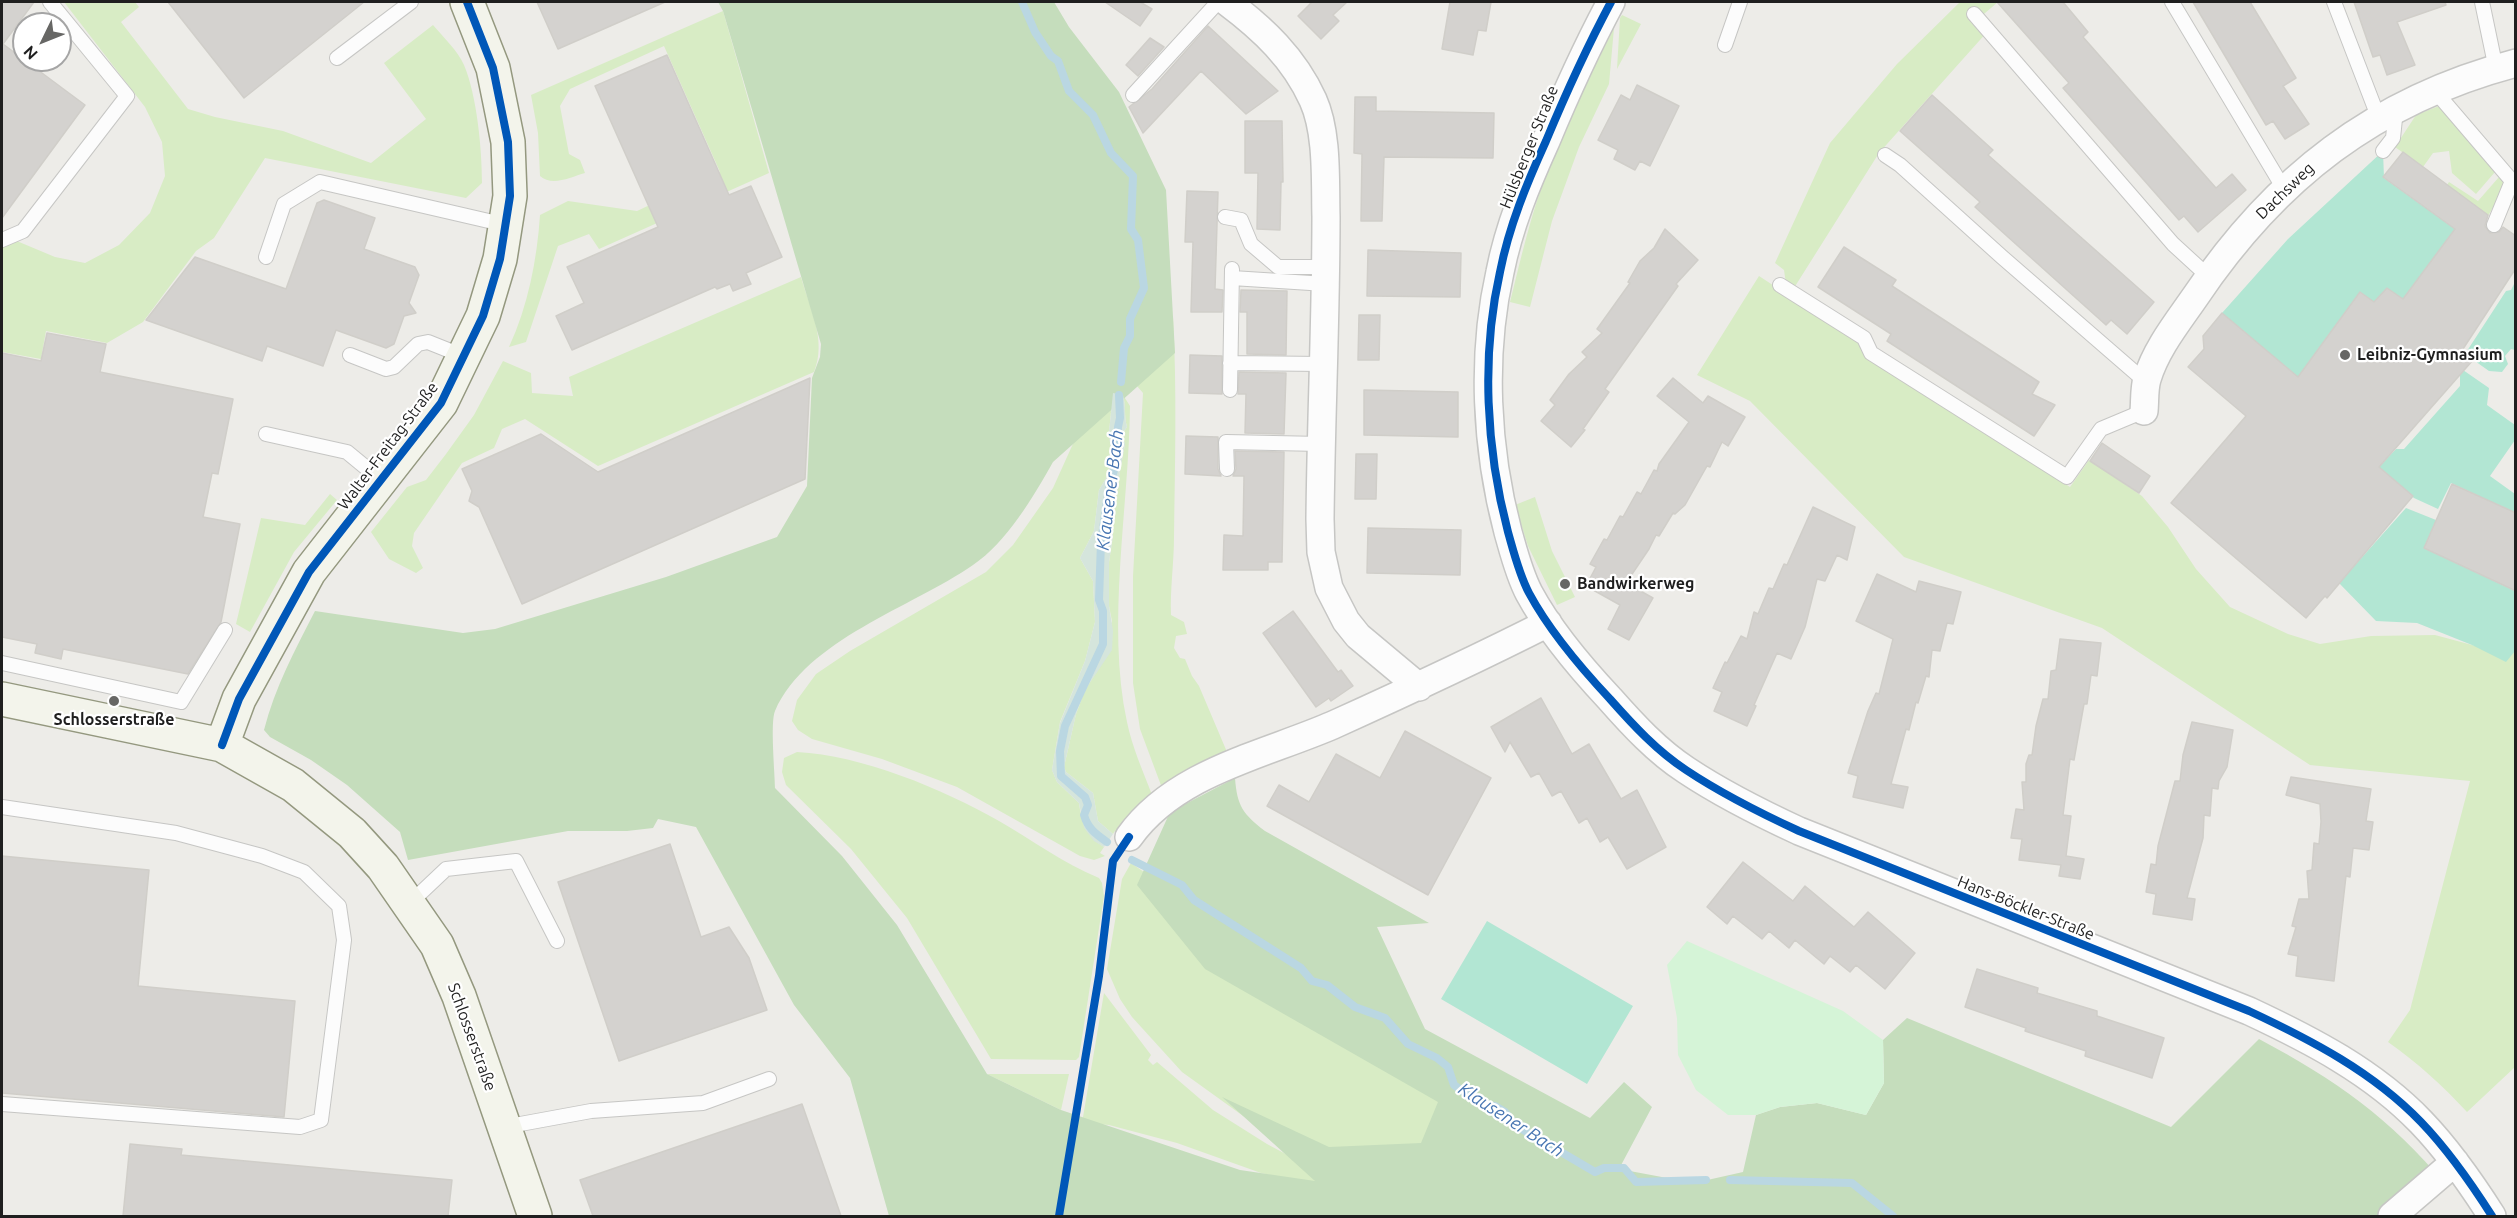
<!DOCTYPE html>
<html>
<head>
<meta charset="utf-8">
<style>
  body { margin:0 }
  #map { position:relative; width:2517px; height:1218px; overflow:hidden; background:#edece8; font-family:Ubuntu,sans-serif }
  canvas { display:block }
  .frame { position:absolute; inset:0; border:3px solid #1f1f1f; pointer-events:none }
  .north { position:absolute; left:12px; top:12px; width:60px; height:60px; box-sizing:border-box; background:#fff; border:2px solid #a5a5a5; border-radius:50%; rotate:227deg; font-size:16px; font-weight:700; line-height:24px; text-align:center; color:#1f1f1f }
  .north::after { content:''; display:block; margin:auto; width:21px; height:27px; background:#676765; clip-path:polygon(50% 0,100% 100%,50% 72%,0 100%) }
</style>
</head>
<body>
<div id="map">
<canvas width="2517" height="1218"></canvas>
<div class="frame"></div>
<div class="north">N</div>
</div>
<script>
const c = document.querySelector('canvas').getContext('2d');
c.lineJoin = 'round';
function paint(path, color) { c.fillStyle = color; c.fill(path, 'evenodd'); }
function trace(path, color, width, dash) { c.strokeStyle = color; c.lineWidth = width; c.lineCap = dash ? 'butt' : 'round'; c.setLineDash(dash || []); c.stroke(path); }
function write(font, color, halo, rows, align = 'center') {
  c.font = font + ' Ubuntu,sans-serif'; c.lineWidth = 4.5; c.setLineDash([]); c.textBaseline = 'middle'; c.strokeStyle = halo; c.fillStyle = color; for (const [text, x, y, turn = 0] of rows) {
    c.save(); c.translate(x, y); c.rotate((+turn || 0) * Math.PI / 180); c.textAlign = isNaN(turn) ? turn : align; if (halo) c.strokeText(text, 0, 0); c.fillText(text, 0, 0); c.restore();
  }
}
paint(new Path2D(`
  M64,2H135L139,7L121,22L188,109L215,117L283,131L371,163L426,119L384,63L433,25C443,37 458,51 464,65C477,96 482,149 482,183L466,198L265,158L214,238L196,251L143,322L107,343L46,331L41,359L2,352V248L12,239L55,257L85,263L119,245L150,213L165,176L162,142L145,107Z
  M1960,2H1998L1978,19L1988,31L1879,153L1794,288L1786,284L1784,270L1775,263L1830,143L1897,64Z
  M723,11L769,173L599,249L589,234L558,246L526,342L509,347C528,306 537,260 540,215L568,201L637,211L720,172L664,46L570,89L560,106L569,154L580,160L585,173C571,177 552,187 540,176L538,133L531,95Z
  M1622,15L1641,24L1617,69L1620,18Z
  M1614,28L1609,84L1579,147L1563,191L1552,221L1530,307L1510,302C1521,258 1531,213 1548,170C1567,121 1590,75 1614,28Z
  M2439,106L2495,172L2476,194L2452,173L2449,151L2433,153L2423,167L2395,147L2416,115Z
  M2499,177L2506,185L2488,216L2447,185L2449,182L2478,201Z
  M1759,276L1860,342L1869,357L2070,487L2089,460L2142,496L2168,527L2196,569L2230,607L2288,634L2320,644L2371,636L2435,635L2487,649L2515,640V1067L2467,1112C2443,1086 2418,1063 2388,1042L2410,1010L2470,781L2310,765L2102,628L1904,557L1750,401L1697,375Z
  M801,277C810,309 827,340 814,372L598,466L525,419L502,429L494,448L462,463L414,533L412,546L423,568L416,573L389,559L371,532L407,487L426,480L446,454L474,415L503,361L531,373L532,393L573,396L569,377Z
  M1173,316C1177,390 1175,464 1174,537C1174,563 1170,589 1171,615L1184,622L1187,634L1176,636L1174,648L1180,658L1185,659L1192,676L1199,686L1227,752L1162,788L1140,729L1133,683V576L1143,393L1137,386Z
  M1113,393L1109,432L1111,453L1108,475L1099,490L1094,531L1080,558L1093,581L1095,622L1085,661L1060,722L1052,770L1057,782L1079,803C1081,821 1088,837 1104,847L1100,853L1105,856L1094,860L1080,856L957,787L882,759L812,739L798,730L792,721L797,700L816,674L850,651L986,572L1013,545L1053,488L1081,426Z
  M1123,395L1130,406C1129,507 1106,623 1127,722C1132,747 1143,771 1152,795L1125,820L1118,833L1115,831L1113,834L1098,821L1093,793L1066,772L1064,767L1076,714L1085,690L1097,671L1112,621L1109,606V562L1113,536L1110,526L1125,444L1122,434L1127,427C1124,416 1126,406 1123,395Z
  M330,494L337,500L294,552L250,632L236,624L261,518L305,525Z
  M1535,497L1552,551L1575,597L1557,605L1528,546L1515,505Z
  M797,752C861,755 943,789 999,821C1032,840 1063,863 1099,878L1102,883L1104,896L1079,1057L1076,1060L991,1059L907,918L851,849L786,785L782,772L784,758Z
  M1131,863L1444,1081L1455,1192L1264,1131L1182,1072L1132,1017L1120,999L1107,969L1122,879Z
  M1104,993L1151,1055L1148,1060L1153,1065L1157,1062L1213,1110L1267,1144L1295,1159L1373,1187L1294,1180L1261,1173L1177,1143L1109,1125L1082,1123Z
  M987,1074H1069L1061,1110Z`), '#d8ecc5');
paint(new Path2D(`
  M718,2H1054L1069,27L1119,92L1166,190L1175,353L1053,462C1034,496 1006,543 973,565C911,608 807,639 775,711C770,722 775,774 775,788L842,856L897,925L987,1074L1061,1110L1240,1170L1315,1181L1222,1097L1329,1147L1421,1143L1438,1102L1205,969L1137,885L1170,812L1235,778C1237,806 1243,814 1265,831L1429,923L1377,927L1425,1029L1590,1118L1624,1082L1652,1107L1619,1169L1694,1183L1743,1172L1756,1115L1780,1107L1817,1103L1866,1115L1884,1083L1883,1040L1907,1018L2171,1127L2259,1039C2336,1080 2390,1118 2446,1185L2405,1216H889L850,1078L794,1005L696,827L658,819L653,828L627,831H568L408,860L400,832L347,785L311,760L270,737L264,730C275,687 295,650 315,611L463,633L495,629L666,577L777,537L807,486L812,378L820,357L821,344L723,11Z`), '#c5ddbc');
paint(new Path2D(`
  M1113,393L1123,395C1126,406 1124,416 1127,427L1122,434L1125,444L1110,526L1113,536L1109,562V606L1113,631L1112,650L1085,690L1076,714L1064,767L1066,772L1093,793L1098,821L1113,834L1104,847L1094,841L1084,828L1079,803L1057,782L1052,770L1060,723L1085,661L1095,622L1093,581L1080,558L1094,531L1099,490L1108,475L1111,453L1109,432Z`), '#d5e5dc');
paint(new Path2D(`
  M1687,941L1843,1011L1883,1040L1884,1083L1866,1115L1817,1103L1780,1107L1756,1115H1728L1696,1090L1678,1055L1677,1018L1667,965Z`), '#d5f4d7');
paint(new Path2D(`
  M2383,151L2384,178L2455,229L2404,300L2385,310L2360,292L2307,422L2295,375L2222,313L2288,239Z
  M2515,282V350L2511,349L2505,356L2508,364L2502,372L2489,371L2465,354L2506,291L2511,290Z
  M2463,370L2489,388L2487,405L2515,425V440L2490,476L2515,494V513L2451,483L2438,509L2414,498L2392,478L2375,471L2396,449H2404L2460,386V374Z
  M2406,508L2436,520L2425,548L2515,591V651L2506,662L2472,645L2417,623L2376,621L2339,583Z
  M1487,921L1633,1006L1587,1084L1441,999Z`), '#b2e6d3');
trace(new Path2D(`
  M1022,2L1035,32L1051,56L1058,61L1069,91L1093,115L1111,153L1133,176L1131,229L1138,240L1144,288L1130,319V336L1124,348L1121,382
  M1107,842C1096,834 1088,829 1084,815L1088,805L1085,797L1061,776L1060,751L1065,726L1103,644V611L1099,600L1101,542L1109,488L1116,463L1118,427L1120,418L1119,395
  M1132,860L1182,885L1194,900L1301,968L1312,981L1327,985L1355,1007L1385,1018L1408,1044L1437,1058L1448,1067L1454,1085L1482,1105L1495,1106L1505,1112L1515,1125L1595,1172L1604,1168H1624L1636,1182L1706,1180
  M1730,1180L1852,1183L1893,1216`), '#bad7e2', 8);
const building = new Path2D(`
  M2,2H34L3,44L85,105L2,218Z
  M168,2H364L244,98Z
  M537,2H665L558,49Z
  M1105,2H1140L1152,9L1140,26Z
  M1312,2H1347L1333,15L1339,21L1321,39L1298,16Z
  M1450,2H1491L1486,31L1478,30L1473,55L1442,49Z
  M1997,2H2063L2088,32L2083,37L2216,188L2232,174L2246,190L2198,232L2184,216L2179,220L2063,88L2069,83Z
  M2193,2H2250L2296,78L2283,86L2309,124L2285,139L2273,121L2266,125Z
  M2354,2H2445L2446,5L2397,22L2415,65L2387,75L2380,55L2373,57Z
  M1208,26L1278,91L1246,114L1201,71L1143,133L1129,107L1152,89Z
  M1150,38L1164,47L1138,76L1126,65Z
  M667,55L729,195L751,186L782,257L746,273L751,284L733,291L730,284L717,289L715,287L572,350L556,316L584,303L567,267L658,227L595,86Z
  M1637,85L1679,106L1650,166L1640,161L1635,170L1614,159L1618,150L1598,140L1621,95L1630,100Z
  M1932,95L1993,150L1988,155L2154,302L2127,334L2111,320L2106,325L2008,237L1975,207L1980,202L1900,131Z
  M1355,97H1376V111L1494,113L1493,158L1384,157L1382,221H1361L1362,154L1354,153Z
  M1245,121H1282L1283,182H1281L1280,230L1257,229L1258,173H1245Z
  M2403,152L2488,215L2485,226L2490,233L2499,232L2503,227L2516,236V268L2461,352L2473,360L2379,467L2413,496L2327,598L2325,596L2306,618L2171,503L2246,416L2188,367L2204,349L2203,336L2222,313L2298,377L2360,292L2374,302L2387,288L2403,299L2455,229L2383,177Z
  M1187,191L1218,192L1215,289L1223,290L1222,312H1191L1193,242H1185Z
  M324,200L375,218L364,249L415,267L419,275L409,303L416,313L404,316L394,344L386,348L336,330L323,366L267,346L262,361L146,320L195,257L286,289L317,203Z
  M1665,229L1698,260L1676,284L1678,286L1605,389L1609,392L1583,429L1585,430L1571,447L1541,421L1555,405L1550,400L1569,374L1587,357L1582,352L1602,333L1597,329L1630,283L1628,282L1640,261L1654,248Z
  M1844,247L1896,280L1892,286L2039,382L2032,394L2055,405L2034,436L1887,341L1891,334L1818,287Z
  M1368,250L1461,253L1460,297L1367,296Z
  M1241,290L1287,291L1286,355L1247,354V312H1240Z
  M1359,315H1380L1379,360H1358Z
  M47,333L106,344L100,372L233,399L218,474L212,473L203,517L240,524L221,622L188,674L63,649L61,659L35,653L37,644L2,637V353L41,361Z
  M1190,355L1222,356V394L1189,393Z
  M1239,372L1286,373L1284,434L1245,433L1246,394H1238Z
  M810,378L805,479L522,604L479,507L469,501L472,491L462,469L541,434L598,472Z
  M1673,378L1703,403L1708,396L1745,417L1728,446L1722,442L1710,467L1707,466L1685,505L1675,514L1673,513L1659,536L1656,535L1649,549L1626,583L1653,598L1629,640L1608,629L1620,605L1586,586L1596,567L1590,564L1604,539L1607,540L1620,516L1623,517L1637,492L1641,494L1654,470L1657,471L1659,464L1689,422L1657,396Z
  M1364,390L1458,392V437L1364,435Z
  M1186,436L1218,437V469L1221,476L1185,474Z
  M2102,443L2150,476L2139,493L2090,461Z
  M1235,451L1284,452L1282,562H1268V570H1223L1224,535L1243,536L1244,476H1233L1236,469Z
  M1356,454H1377L1376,499H1355Z
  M2452,484L2516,513V591L2424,548Z
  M1813,507L1855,527L1847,560L1837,555L1825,581L1817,579L1805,627L1791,659L1777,653L1754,705L1756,706L1747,726L1714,711L1722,692L1713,688L1725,662L1727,663L1741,636L1747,639L1754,612L1758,614L1769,588L1773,589L1784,564L1787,565Z
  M1368,528L1461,530L1460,575L1367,573Z
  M1877,574L1916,592L1919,581L1961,592L1953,624L1947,623L1940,651L1932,650L1929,677L1926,676L1918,703L1916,702L1909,730L1906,729L1891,784L1908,787L1903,808L1853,797L1858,776L1848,773L1868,711L1876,693L1879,694L1893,639L1856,621Z
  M1293,611L1338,672L1341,670L1353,686L1331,701L1329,698L1316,707L1263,633Z
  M2060,639L2101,643L2097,676L2091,675L2087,704H2084L2074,760L2070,759L2063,815L2071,816L2066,856L2084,859L2080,879L2059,876L2061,865L2019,860L2022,839L2011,838L2016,809L2024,810L2022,782H2026V764L2029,755H2032L2036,726L2043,699H2048L2051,671L2056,670Z
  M1541,698L1572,754L1589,744L1621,799L1637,790L1666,847L1627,869L1608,837L1600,842L1587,818L1579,823L1561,791L1552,796L1539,773L1531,777L1510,742L1505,752L1491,727Z
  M2192,722L2233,730L2227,767L2219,781L2218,789L2212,788L2210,816L2204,815L2203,838L2187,898L2195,899L2192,920L2153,914L2156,894L2146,892L2151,864L2156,865L2158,846L2175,781H2180L2183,755Z
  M1405,731L1491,778L1428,895L1267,806L1279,785L1309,802L1336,754L1380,778Z
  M2291,777L2371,789L2366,821L2373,822L2369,850L2353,848L2350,877L2346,876L2334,981L2296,976L2298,956L2288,954L2296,927L2292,926L2299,899H2309L2307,871L2312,870L2314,843L2319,844L2321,822L2320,804L2286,795Z
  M670,844L701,937L729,927L749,958L767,1010L619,1061L558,882Z
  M2,856L149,870L138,986L295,1001L284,1117L2,1093Z
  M1743,862L1793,901L1805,886L1854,927L1868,912L1915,953L1885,989L1856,965L1850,972L1830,956L1824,964L1795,940L1789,948L1769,931L1762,939L1733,916L1727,924L1707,907Z
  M1977,969L2038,988L2037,993L2097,1011V1016L2164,1038L2152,1078L2085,1056L2086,1051L2025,1031L2026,1028L1965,1007Z
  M802,1104L841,1216H593L580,1180Z
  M130,1144L182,1149L181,1155L452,1180L448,1216H123Z`);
paint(building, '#d4d2cf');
trace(building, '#d0cec9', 1.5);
const lane = new Path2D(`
  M2172,2L2284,189
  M2334,2L2379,119
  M2482,2L2496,69
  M1974,14L2173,244L2209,277
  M1725,45L1740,2
  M337,58L411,2
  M2435,91L2512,181L2494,225
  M1133,95L1218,2
  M2383,151L2393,138L2396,109
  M1885,155L1900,165L2002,257L2146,382
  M1225,217L1241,220L1251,244L1278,267H1327
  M2,240L23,231L127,96L50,2
  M266,257L284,204L320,182L506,225
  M1232,278L1326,284
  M1780,285L1864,338L1871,353L2067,477L2101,429L2144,411
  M350,355L386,369L394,367L418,344L428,342L463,356
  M1230,363L1323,364
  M1230,390L1232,269
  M266,434L347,452L381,480
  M1227,469L1226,442L1321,444
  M2,663L181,702L225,630
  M2,807L176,833L262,856L304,872L339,906L344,940L321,1120L300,1127L2,1104
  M410,903L446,869L516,861L557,941
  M504,1127L591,1111L703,1103L769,1079`);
const street = new Path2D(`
  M1227,2C1263,29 1294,58 1313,100C1328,133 1325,182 1326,217C1326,318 1321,418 1320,519L1321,552L1329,588L1346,621L1358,636L1419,687
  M1611,2C1587,47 1566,93 1546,141C1527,183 1509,226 1500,272C1481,356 1486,449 1508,532C1514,553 1519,574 1529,593C1550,632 1580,667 1610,699C1633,725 1657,751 1686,770C1722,794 1760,813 1799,831L2249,1011C2311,1040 2373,1072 2421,1122C2448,1150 2471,1183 2492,1216
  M2144,411C2145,401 2144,389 2147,379C2156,349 2177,323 2195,297C2275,178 2375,100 2516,63
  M1129,837C1175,772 1264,755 1333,725C1406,692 1477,659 1548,623
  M2392,1216L2455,1162`);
const secondary = new Path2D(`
  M2,699L222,745L293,785L352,833L383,867L437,945L459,996L535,1216
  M222,745L239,699L309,572L441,403L483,316L500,259L510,196L508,142L493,68L467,2`);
trace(lane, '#c6c6c4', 16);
trace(street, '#c6c6c4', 30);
trace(secondary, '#94987f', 36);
trace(lane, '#fcfcfc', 14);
trace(street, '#fcfcfc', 27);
trace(secondary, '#f3f4eb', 33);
trace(new Path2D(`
  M1611,2C1587,47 1566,93 1546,141C1527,183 1509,226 1500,272C1481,356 1486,449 1508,532C1514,553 1519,574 1529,593C1550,632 1580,667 1610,699C1633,725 1657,751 1686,770C1722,794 1760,813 1799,831L2249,1011C2311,1040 2373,1072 2421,1122C2448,1150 2471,1183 2492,1216
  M222,745L239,699L309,572L441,403L483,316L500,259L510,196L508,142L493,68L467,2
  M1059,1216L1099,976L1113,861L1129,837`), '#0057b8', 8);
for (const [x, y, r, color] of [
  [2345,355,6,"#676765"],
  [1565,584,6,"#676765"],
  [114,701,6,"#676765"]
]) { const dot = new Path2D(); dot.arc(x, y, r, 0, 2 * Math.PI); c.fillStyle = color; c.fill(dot); trace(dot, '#fff', 2); }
write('16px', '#1f1f1f', '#fff', [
  ["Hülsberger Straße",1529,147,-68],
  ["Dachsweg",2285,191,-44],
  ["Walter-Freitag-Straße",388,446,-53],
  ["Hans-Böckler-Straße",2026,908,22],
  ["Schlosserstraße",472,1037,70]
]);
write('bold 16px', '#1f1f1f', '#fff', [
  ["Leibniz-Gymnasium",2357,355],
  ["Bandwirkerweg",1577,584],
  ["Schlosserstraße",114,720,"center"]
], 'left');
write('italic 18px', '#4876b2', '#fff', [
  ["Klausener Bach",1110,490,-83],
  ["Klausener Bach",1511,1120,33]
]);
</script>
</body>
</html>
